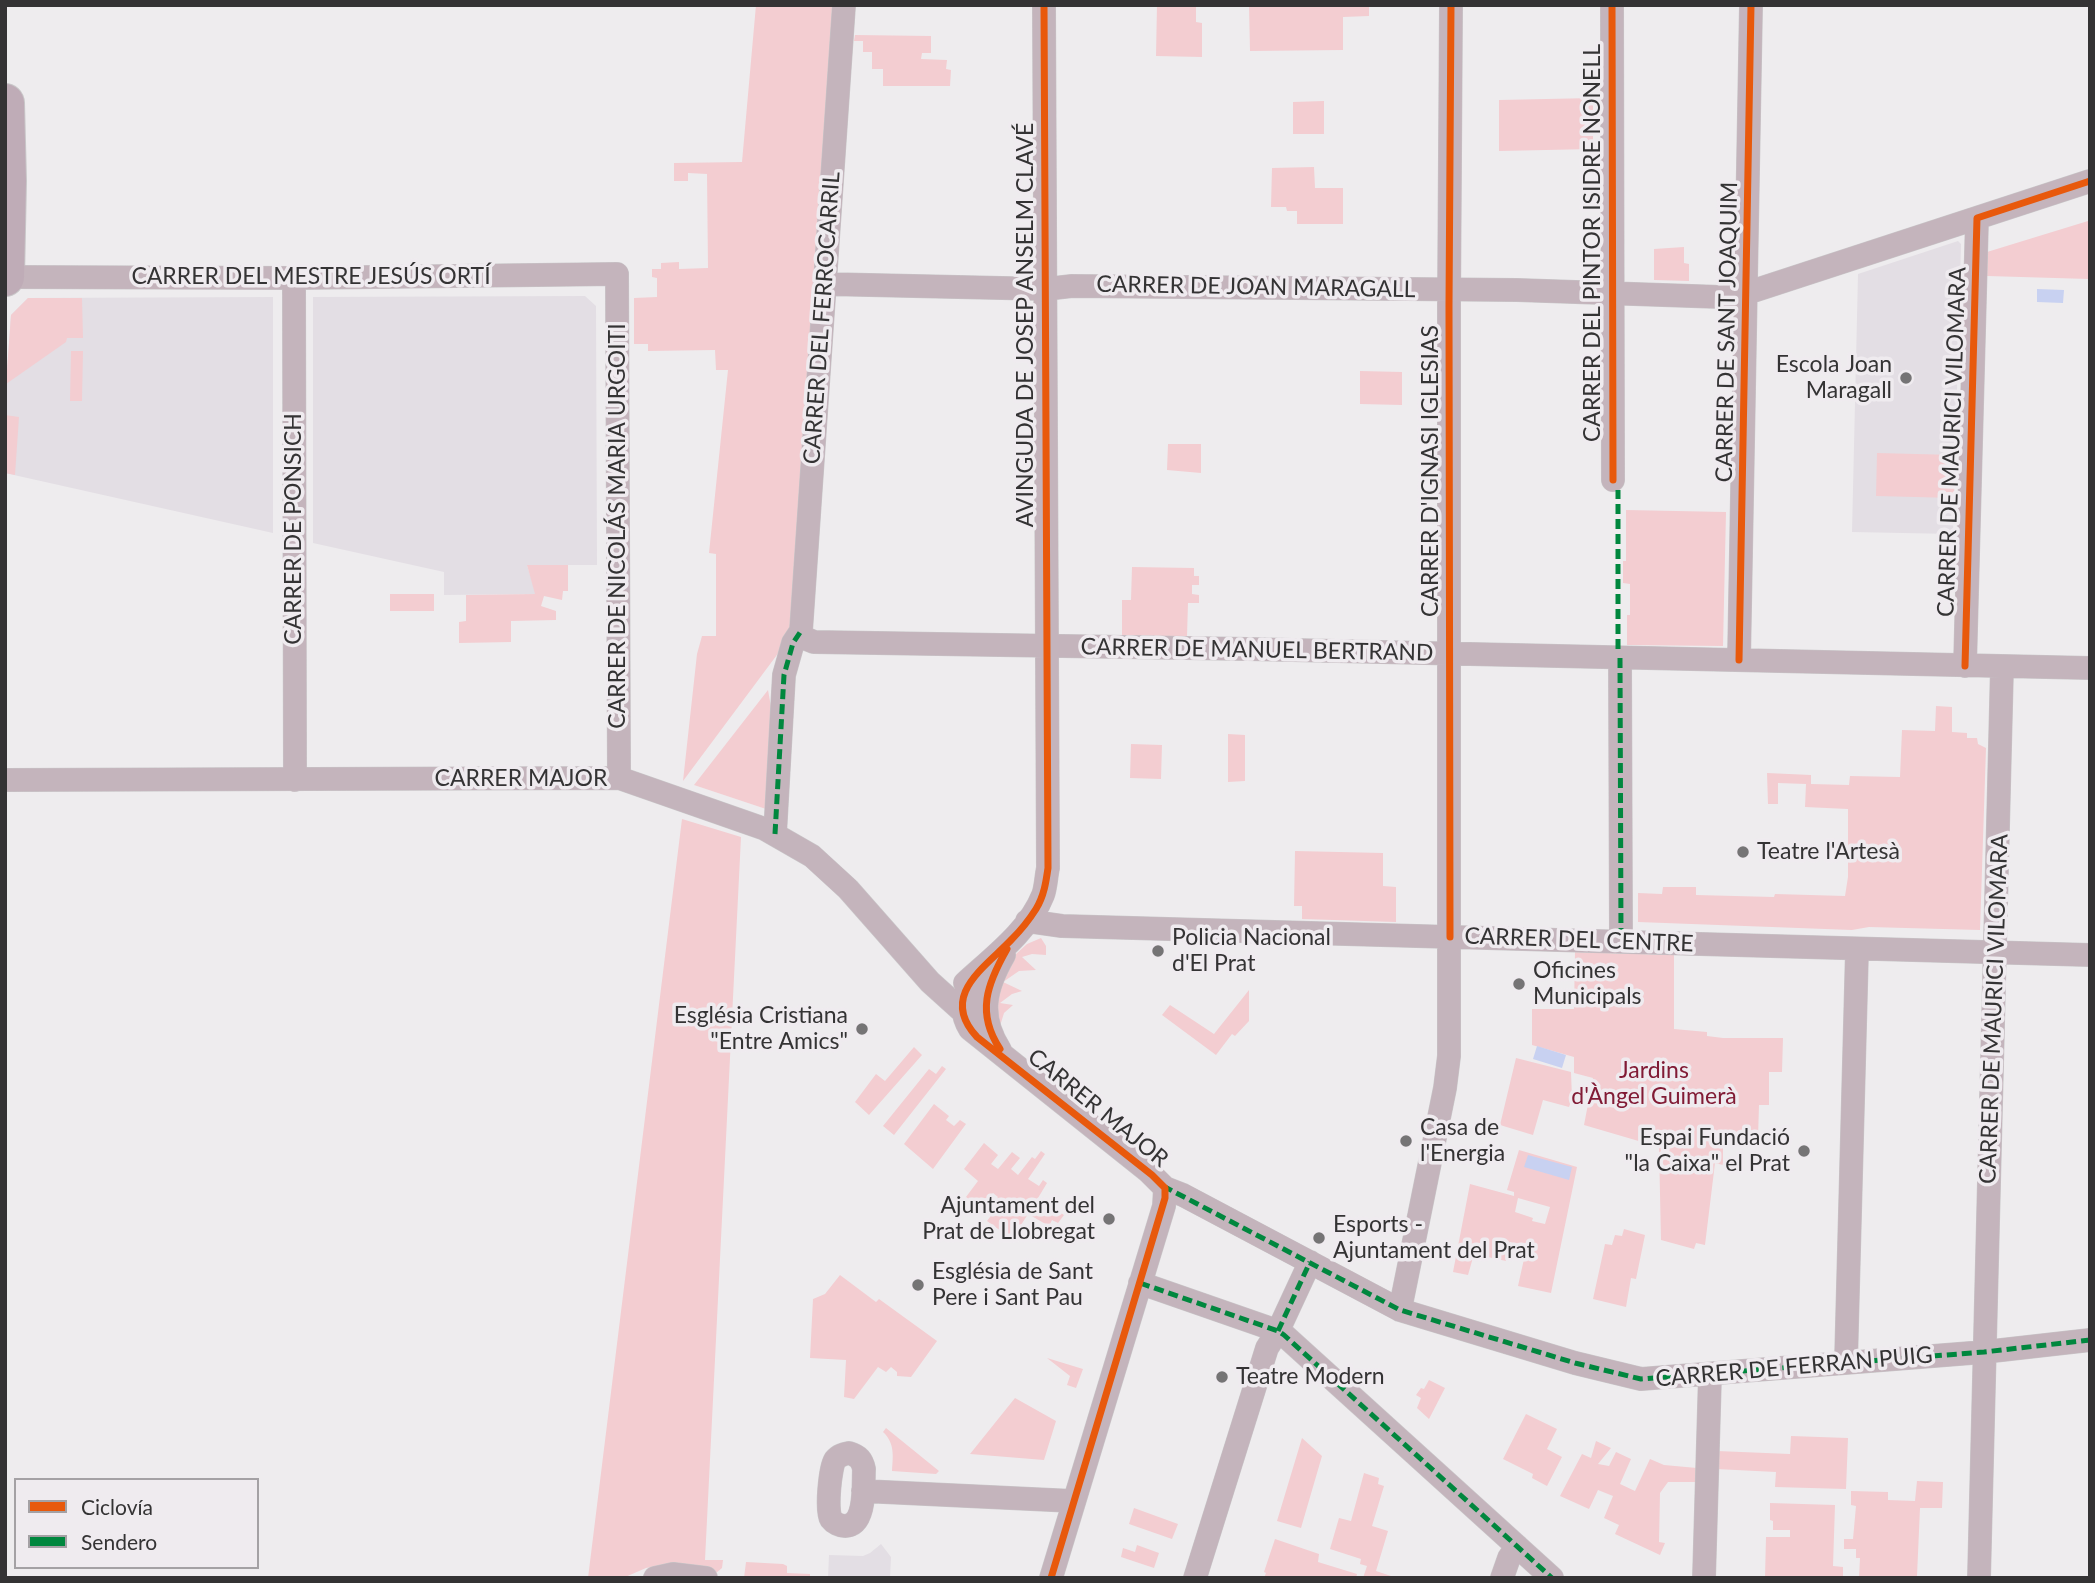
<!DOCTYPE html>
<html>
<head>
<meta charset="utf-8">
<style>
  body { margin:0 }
  #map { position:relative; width:2095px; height:1583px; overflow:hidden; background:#eeecee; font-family:Lato,sans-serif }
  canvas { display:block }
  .frame { position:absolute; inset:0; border:7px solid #343334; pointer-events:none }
  .legend { position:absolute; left:14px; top:1478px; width:245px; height:91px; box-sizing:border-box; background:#efebef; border:2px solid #a4a1a4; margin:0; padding:9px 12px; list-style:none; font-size:21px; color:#343334 }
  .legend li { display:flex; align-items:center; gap:14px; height:35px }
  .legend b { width:35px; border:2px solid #a4a1a4 }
</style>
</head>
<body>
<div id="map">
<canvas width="2095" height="1583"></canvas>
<div class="frame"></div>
<ul class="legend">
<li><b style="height:9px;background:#e8590c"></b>Ciclovía</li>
<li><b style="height:9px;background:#00873e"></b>Sendero</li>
</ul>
</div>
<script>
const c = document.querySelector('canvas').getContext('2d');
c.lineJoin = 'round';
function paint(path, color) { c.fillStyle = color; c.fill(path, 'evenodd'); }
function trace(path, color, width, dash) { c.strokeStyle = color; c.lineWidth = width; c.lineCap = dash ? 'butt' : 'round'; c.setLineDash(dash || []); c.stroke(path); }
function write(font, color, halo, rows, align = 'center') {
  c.font = font + ' Lato,sans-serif'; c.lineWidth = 7; c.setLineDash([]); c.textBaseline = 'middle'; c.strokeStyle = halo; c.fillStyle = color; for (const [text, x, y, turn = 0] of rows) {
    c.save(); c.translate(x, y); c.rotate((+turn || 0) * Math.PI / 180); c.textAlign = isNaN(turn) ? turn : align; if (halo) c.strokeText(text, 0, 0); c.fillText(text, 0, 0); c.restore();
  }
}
paint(new Path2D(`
  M1958,241L1961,244L1953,534L1852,532L1858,274Z
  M585,296L596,306L597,565H527L536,594L444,595V572L313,543V297Z
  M273,297V533L5,473V398L11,315L28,298Z
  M881,1544L891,1557L890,1578H828L829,1555L863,1556L870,1553Z`), '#e3dee4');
paint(new Path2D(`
  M756,5H836L794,632L683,781L697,654L702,636H716V554L709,553L728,370H716L715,350L648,351V344H634V298L657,297V278L652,277V269H661V263L679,262V269L708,268L707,174L688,173V181H674V163L742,162Z
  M1157,5L1196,6V22L1202,23V57L1156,56Z
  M1249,5H1369V16L1343,17V50L1250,51Z
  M855,35L931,36V53H922L921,59L947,60L946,69L951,70L950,86H883V69H872V52H863V41H854Z
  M1593,98V149L1499,151V100Z
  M1324,101V134H1293V102Z
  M1314,167L1315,188H1343V224H1297V211H1287L1286,207H1271L1272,168Z
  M2088,221L2089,279L1987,276V252Z
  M1684,247V263L1689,264V281L1654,280V249Z
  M28,298H82L83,338H67L66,342L6,384L11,315Z
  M71,351H83L82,401H70Z
  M1360,371L1402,372V405L1360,404Z
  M5,415L19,417L15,475L5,473Z
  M1168,444H1201V473L1167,470Z
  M1877,453L1955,455L1954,498L1876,496Z
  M1626,510L1726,512L1723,646L1627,645V615H1630V584L1623,583V561H1626Z
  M527,565H568V591H563L562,600L544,596L541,606L556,611V620L511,621V642L459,643V622L466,621V595L535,594Z
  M1132,567L1194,568V576H1199V585H1192V594L1199,595V603H1188L1187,636H1122V600H1131Z
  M390,594H434V611H390Z
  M768,690L773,718L769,810L694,785Z
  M1936,706L1952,707V732L1967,733V738H1977L1978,744L1986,748L1980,930L1869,927L1852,930L1638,922V893L1662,894L1663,887H1696V895L1774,897L1775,894L1845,896L1848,877V809L1805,807L1806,784L1778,783V804H1768L1767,773L1811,775V784L1849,785L1850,776L1900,777L1902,730L1935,731Z
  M1228,734L1245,735V781L1228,782Z
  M1131,744L1162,745L1161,779L1130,778Z
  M682,819L741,837L705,1560H723L722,1568L716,1573L669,1564L646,1568L623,1578H588Z
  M1295,851L1383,853V886L1396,887V922L1302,919V906H1294Z
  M1041,938L1046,946V955L1032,954L1022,957L1036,970L1019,971L1003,982L1022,991L1012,994L1000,1003L1013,1005L1004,1013L1000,1026L993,1011L1004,965L1027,944Z
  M1575,952L1674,955V1029L1707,1032V1036L1723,1038H1783L1782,1072H1769V1105H1759L1758,1138L1723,1139V1165L1715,1163L1705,1245L1696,1243L1694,1249L1661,1240L1659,1147L1584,1125L1593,1078L1574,1073V1057L1532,1045V1009H1574Z
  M1249,990V1021L1235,1036L1232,1034L1216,1055L1162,1015L1170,1005L1214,1034Z
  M914,1047L922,1055L869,1115L855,1102L876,1074L885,1081Z
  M1516,1058L1571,1072L1572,1099L1569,1107L1543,1100L1533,1135L1500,1125Z
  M942,1066L946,1069L894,1135L883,1126L929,1069L936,1074Z
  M934,1104L949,1116L946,1120L954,1126L960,1120L966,1124L933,1169L904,1144Z
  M984,1143L998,1155L991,1164L998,1169L1012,1152L1020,1158L1011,1169L1018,1175L1032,1157L1035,1159L1041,1151L1045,1154L1028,1179L1039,1186L1043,1180L1047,1183L1038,1198L1064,1215L1058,1223L1052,1220L1049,1226L1028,1214L1012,1239L987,1221L996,1209L992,1206L998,1197L993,1193L980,1209L966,1197L978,1181L964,1169Z
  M1519,1150L1577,1167L1551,1293L1518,1286L1524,1259L1514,1256L1516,1244L1510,1242L1506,1261L1474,1254L1468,1275L1453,1272L1470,1184L1514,1196V1192L1507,1190ZM1518,1198L1550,1207L1545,1224L1532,1221L1533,1218L1515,1212Z
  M1624,1229L1645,1235L1636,1279L1631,1278L1626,1307L1593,1299L1605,1244L1612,1245L1615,1235L1622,1236Z
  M840,1275L876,1302L879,1299L937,1341L911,1377L897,1376V1372L891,1367L886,1372L878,1367L854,1399L844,1397L846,1360L810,1358L813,1299L825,1294Z
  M1047,1358L1083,1369L1076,1388L1067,1385L1070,1376Z
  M1429,1380L1445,1388L1429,1419L1417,1408L1421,1398L1416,1395L1421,1388L1424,1389Z
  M1015,1398L1056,1421L1044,1460L970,1454Z
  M1526,1414L1557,1429L1547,1449L1562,1457L1547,1486L1532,1478L1533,1474L1503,1459Z
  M886,1428L939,1471L936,1474L892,1471C893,1456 895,1443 883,1432Z
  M1791,1436L1848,1438L1846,1489L1775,1487L1776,1472L1716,1469L1717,1451L1790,1454Z
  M1302,1438L1322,1456L1301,1528L1277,1521Z
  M1596,1441L1611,1448L1598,1464L1609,1466L1616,1452L1631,1459L1620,1484L1635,1491L1650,1459L1664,1465L1697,1468V1482H1668L1660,1493L1659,1542L1665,1543L1660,1555L1615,1534L1619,1525L1604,1518L1613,1496L1598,1490L1589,1509L1560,1496L1582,1454L1591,1458Z
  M1364,1473L1379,1478L1378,1484L1384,1486L1372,1526L1388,1531L1376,1571L1391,1576V1578H1363L1367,1566L1360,1564L1361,1559L1330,1549L1339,1518L1351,1521Z
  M1917,1481L1943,1482L1942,1508H1920L1917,1576L1859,1578L1860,1558H1856V1549H1844V1539H1853L1856,1506L1851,1505V1491L1888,1492V1500L1915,1501Z
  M1770,1503L1835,1505L1833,1566L1843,1567V1578H1765L1766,1537H1790V1530H1773V1521L1770,1520Z
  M1134,1508L1178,1524L1172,1539L1129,1524Z
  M1275,1539L1319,1554L1318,1562L1357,1574L1356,1578H1264L1266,1573L1264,1572Z
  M1137,1545L1159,1553L1154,1568L1121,1557L1123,1548L1135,1552Z
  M746,1562L783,1564L787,1566V1573L810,1574V1578H744Z`), '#f3cdd1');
paint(new Path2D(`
  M2037,289L2064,290L2063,303L2037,302Z
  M1537,1046L1566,1055L1562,1068L1533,1059Z
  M1528,1155L1572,1167L1569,1180L1524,1167Z`), '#c8d1f1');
const minor = new Path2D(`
  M844,5L801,631L804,638L814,642L1248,649L2090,668
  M1612,5L1613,480
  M5,277L294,278L617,274L619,778
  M294,278L295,780
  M825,284L1046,289L1072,286L1517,290L1721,297L1747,293L2090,181
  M1620,658L1621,940
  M1739,660L1751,5
  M1965,666L1977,218
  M5,780L619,778L765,829L812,856L848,889L930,982L971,1019
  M775,834L784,675L793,643L801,631
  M1027,921L1062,926L2090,955
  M975,974C964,991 958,1010 970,1029L1148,1171L1165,1188L1183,1195L1400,1310L1575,1363L1641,1379L1984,1352L2090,1340
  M965,983C992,958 1029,931 1043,895C1046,887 1046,877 1048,868L1044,5
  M1000,1050C978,1016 985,988 1004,955
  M1140,1283L1278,1331L1284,1335L1552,1578
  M1400,1310L1445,1088L1449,1056V305L1451,5
  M1846,1362L1857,950
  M849,1453C859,1456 862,1460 864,1469C863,1484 867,1525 845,1526C840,1526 834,1523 831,1519C826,1511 830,1468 835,1460C839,1455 844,1454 849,1453Z
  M863,1491L1073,1501
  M655,1578L673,1574L706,1578
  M1051,1578L1164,1206L1165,1188
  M1195,1578L1267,1348L1278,1331L1310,1262
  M1502,1578L1509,1558L1517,1546
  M1704,1578L1710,1375
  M1979,1578L2002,667`);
const motorway = new Path2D(`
  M5,103L7,181L5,277`);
trace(minor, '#c9c7c9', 24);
trace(motorway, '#c9c7c9', 40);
trace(minor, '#c4b4bc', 23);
trace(motorway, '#bfacb7', 38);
trace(new Path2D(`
  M1618,649V490
  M1620,658L1621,940
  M775,834L784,675L793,643L801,631
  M1163,1186L1400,1310L1575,1363L1641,1379L1984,1352L2090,1340
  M1140,1283L1278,1331L1284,1335L1552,1578
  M1278,1331L1310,1262`), '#00873e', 5, [10, 5]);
trace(new Path2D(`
  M1044,5L1048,868C1046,882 1044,896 1036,909C1029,920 1020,931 1012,939C986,967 938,995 977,1037L1152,1175L1165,1188V1198L1051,1578
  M1612,5L1613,480
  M1739,660L1751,5
  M1965,666L1977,218L2090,181
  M1450,937L1449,305L1451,5
  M1000,1049C976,1013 987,984 1007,949`), '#e8590c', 7);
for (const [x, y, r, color] of [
  [1906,378,7,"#757475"],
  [1743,852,7,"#757475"],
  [1158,951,7,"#757475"],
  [1519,984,7,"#757475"],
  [862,1029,7,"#757475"],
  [1406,1141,7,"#757475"],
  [1804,1151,7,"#757475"],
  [1109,1219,7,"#757475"],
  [1319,1238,7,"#757475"],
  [918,1285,7,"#757475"],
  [1222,1377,7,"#757475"]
]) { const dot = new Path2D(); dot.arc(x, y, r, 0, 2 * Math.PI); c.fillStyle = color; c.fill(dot); trace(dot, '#efebef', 2.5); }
write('23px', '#343334', '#efebef', [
  ["CARRER DEL PINTOR ISIDRE NONELL",1593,243,-90],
  ["CARRER DEL MESTRE JESÚS ORTÍ",311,277],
  ["CARRER DE JOAN MARAGALL",1256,287,1],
  ["CARRER DEL FERROCARRIL",822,318,-86],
  ["AVINGUDA DE JOSEP ANSELM CLAVÉ",1026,325,-90],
  ["CARRER DE SANT JOAQUIM",1727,332,-89],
  ["CARRER DE MAURICI VILOMARA",1952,442,-88],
  ["CARRER D'IGNASI IGLESIAS",1431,471,-90],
  ["CARRER DE NICOLÁS MARIA URGOITI",618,526,-90],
  ["CARRER DE PONSICH",294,529,-90],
  ["CARRER DE MANUEL BERTRAND",1257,650,1],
  ["CARRER MAJOR",521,779],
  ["CARRER DEL CENTRE",1579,940,2],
  ["CARRER DE MAURICI VILOMARA",1994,1009,-88],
  ["CARRER MAJOR",1098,1108,39],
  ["CARRER DE FERRAN PUIG",1794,1367,-5]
]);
write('23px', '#343334', '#efebef', [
  ["Escola Joan",1892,365,"right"],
  ["Maragall",1892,391,"right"],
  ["Teatre l'Artesà",1757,852],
  ["Policia Nacional",1172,938],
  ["d'El Prat",1172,964],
  ["Oficines",1533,971],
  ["Municipals",1533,997],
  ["Església Cristiana",848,1016,"right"],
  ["\"Entre Amics\"",848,1042,"right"],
  ["Casa de",1420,1128],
  ["l'Energia",1420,1154],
  ["Espai Fundació",1790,1138,"right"],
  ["\"la Caixa\" el Prat",1790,1164,"right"],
  ["Ajuntament del",1095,1206,"right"],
  ["Prat de Llobregat",1095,1232,"right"],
  ["Esports -",1333,1225],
  ["Ajuntament del Prat",1333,1251],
  ["Església de Sant",932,1272],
  ["Pere i Sant Pau",932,1298],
  ["Teatre Modern",1236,1377]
], 'left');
write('23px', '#811b35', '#efebef', [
  ["Jardins",1654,1071],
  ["d'Àngel Guimerà",1654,1097]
]);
</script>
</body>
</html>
